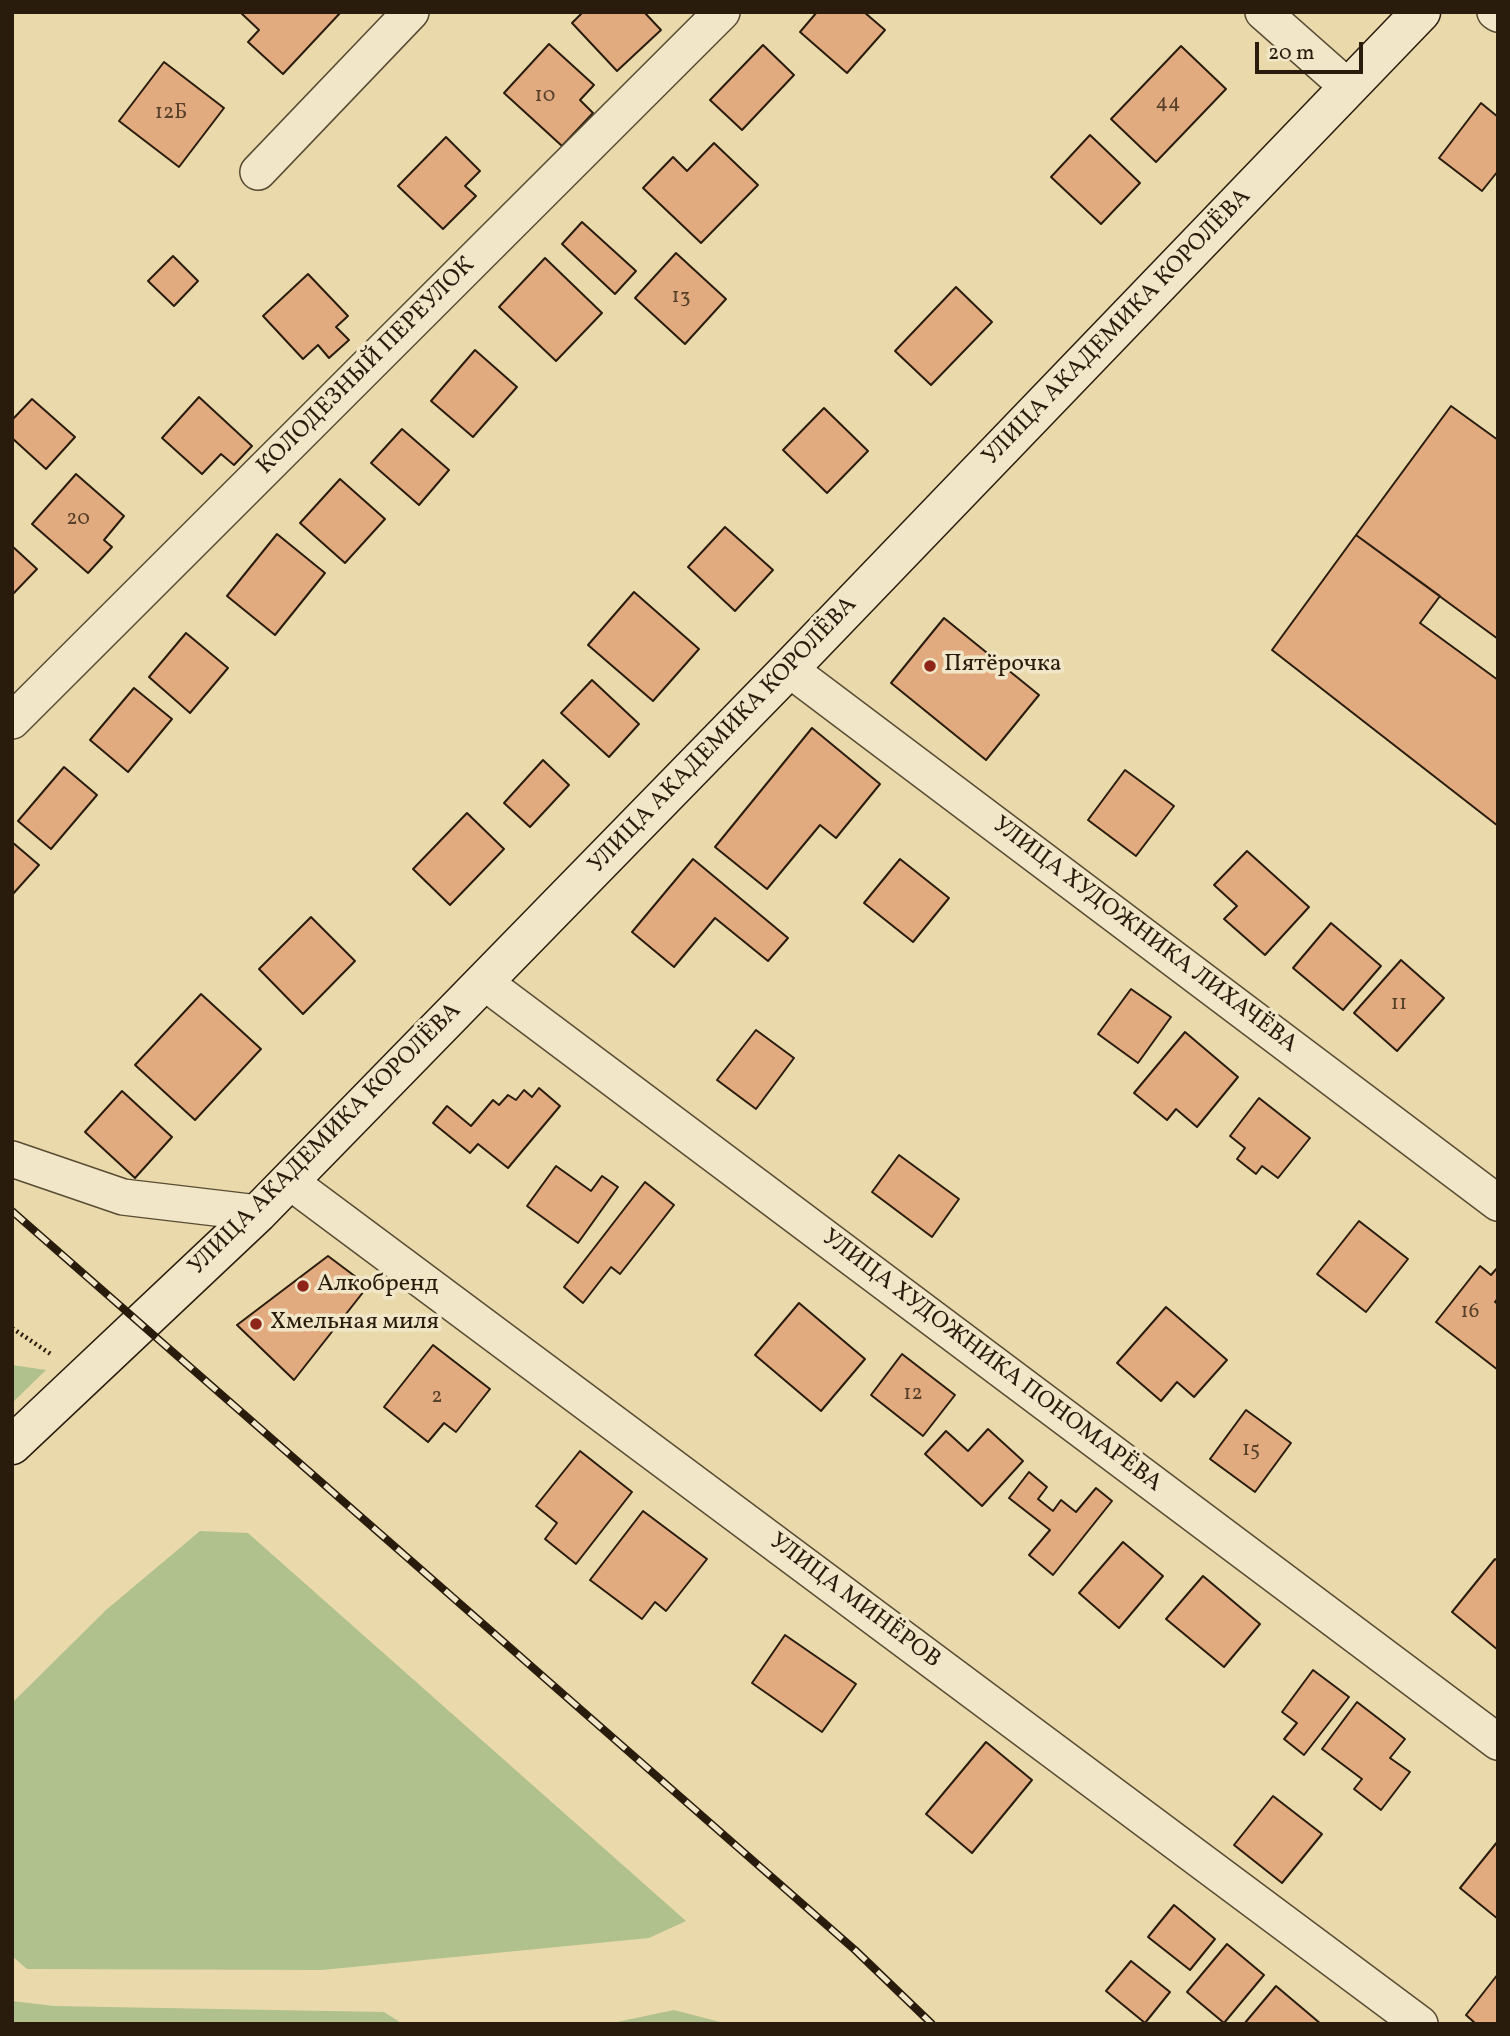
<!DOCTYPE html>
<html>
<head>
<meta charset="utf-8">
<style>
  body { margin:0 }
  #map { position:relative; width:1510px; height:2036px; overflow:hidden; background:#eadaab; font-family:Vollkorn,serif }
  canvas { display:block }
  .frame { position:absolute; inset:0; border:14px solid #291c0d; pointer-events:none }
  .scale { position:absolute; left:1255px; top:42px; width:108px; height:32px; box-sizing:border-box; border:4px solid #291c0d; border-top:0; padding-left:9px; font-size:21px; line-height:24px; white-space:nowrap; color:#291c0d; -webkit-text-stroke:5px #f1e7c8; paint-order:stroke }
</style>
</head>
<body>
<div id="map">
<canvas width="1510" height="2036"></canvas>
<div class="frame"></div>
<div class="scale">20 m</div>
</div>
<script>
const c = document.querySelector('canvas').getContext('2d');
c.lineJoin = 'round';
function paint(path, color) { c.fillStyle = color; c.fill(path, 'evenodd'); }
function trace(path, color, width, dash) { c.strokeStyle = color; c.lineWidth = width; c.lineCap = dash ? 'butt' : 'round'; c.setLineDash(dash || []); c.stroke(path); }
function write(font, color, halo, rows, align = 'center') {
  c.font = font + ' Vollkorn,serif'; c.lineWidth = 7; c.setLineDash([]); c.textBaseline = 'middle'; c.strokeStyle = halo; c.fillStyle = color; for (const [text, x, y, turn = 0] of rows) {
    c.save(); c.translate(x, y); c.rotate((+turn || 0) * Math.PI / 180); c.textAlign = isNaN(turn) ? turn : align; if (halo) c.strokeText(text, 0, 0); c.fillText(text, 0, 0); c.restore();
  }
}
paint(new Path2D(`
  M12,1365L46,1370L12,1403Z
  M200,1531L248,1533L686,1921L649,1938L322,1970L27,1969L12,1956V1703L106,1610Z
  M12,2001L54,2006L384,2012L403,2024H12Z
  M674,2010L728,2024H607Z`), '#b0c18e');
const building = new Path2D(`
  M240,12H341L283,74L248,42L259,30Z
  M583,12H644L661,30L617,71L572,23Z
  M817,12H864L885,30L847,73L800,32Z
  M549,44L594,85L580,100L593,113L562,146L504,93Z
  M763,45L794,75L742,130L710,100Z
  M1181,46L1226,89L1156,162L1111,119Z
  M164,62L224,108L179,167L119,121Z
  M1481,103L1498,117V171L1482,191L1439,158Z
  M1090,135L1140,183L1101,224L1051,177Z
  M446,137L480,171L465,186L476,196L443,229L398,186Z
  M714,143L758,185L701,243L643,188L673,157L687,171Z
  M582,222L636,271L615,294L562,244Z
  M676,253L726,299L685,344L635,298Z
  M173,256L198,281L174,306L148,281Z
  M545,258L602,313L556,361L499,307Z
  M308,274L348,316L336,327L349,340L329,358L318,345L303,359L263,316Z
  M956,287L992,322L931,385L895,351Z
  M475,350L517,387L473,437L431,401Z
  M199,397L252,446L234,465L221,454L202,474L162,438Z
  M32,399L75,437L46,469L12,438V420Z
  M1451,406L1498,440V639L1356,535Z
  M824,408L868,451L827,493L783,450Z
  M402,429L449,470L419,505L371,463Z
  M76,474L124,516L104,540L112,547L88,573L32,524Z
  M340,479L385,519L345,563L300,523Z
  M725,527L773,570L735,611L688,567Z
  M277,534L325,573L275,635L227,596Z
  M1356,535L1440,596L1420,623L1498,680V826L1272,650Z
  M12,546L37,569L12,595Z
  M634,592L699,649L653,701L588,645Z
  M944,618L1039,695L986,760L891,683Z
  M186,633L228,668L190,713L149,677Z
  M592,680L639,724L609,757L561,713Z
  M134,688L172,719L128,772L90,740Z
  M812,728L880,784L836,838L820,825L767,889L715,847Z
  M543,760L569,785L530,827L504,803Z
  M64,767L97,795L51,849L18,821Z
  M1125,770L1174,806L1136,856L1088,820Z
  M467,813L504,849L450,905L413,869Z
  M12,842L39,865L12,895Z
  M1247,851L1309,907L1265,955L1224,919L1237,906L1214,885Z
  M693,859L788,938L768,961L715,918L674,967L632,932Z
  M900,859L949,898L913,942L864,903Z
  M311,917L355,961L303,1014L259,969Z
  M1331,923L1381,966L1343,1010L1293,968Z
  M1401,960L1444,998L1397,1051L1354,1013Z
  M1131,989L1171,1017L1138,1063L1098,1034Z
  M201,994L261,1049L195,1120L135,1065Z
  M756,1030L794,1058L756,1109L717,1080Z
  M1185,1032L1238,1077L1197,1127L1176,1109L1167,1120L1134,1093Z
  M539,1088L560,1106L508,1168L478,1144L470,1153L433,1123L447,1106L471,1126L493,1100L499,1105L508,1095L516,1100L524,1090L532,1097Z
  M122,1091L172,1137L135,1178L85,1132Z
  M1259,1098L1310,1138L1278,1178L1262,1166L1256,1174L1237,1159L1245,1148L1230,1136Z
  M899,1155L959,1199L932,1237L872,1192Z
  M556,1166L591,1191L602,1176L618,1187L578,1243L527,1206Z
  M645,1182L674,1205L620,1274L611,1267L583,1303L564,1287Z
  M1359,1221L1408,1259L1366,1312L1317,1274Z
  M328,1256L368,1286L294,1380L237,1325Z
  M1480,1266L1491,1275L1498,1267V1298L1495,1302L1498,1304V1370L1436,1322Z
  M799,1303L865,1359L821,1411L755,1355Z
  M1166,1307L1227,1360L1194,1397L1177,1382L1161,1401L1117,1363Z
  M433,1345L490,1389L456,1432L444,1423L428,1442L384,1407Z
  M902,1354L955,1395L923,1436L871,1395Z
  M1246,1410L1291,1443L1255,1492L1210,1459Z
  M988,1429L1023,1461L982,1506L925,1454L946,1431L968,1451Z
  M580,1451L632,1492L576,1564L545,1539L557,1523L536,1506Z
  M1029,1472L1047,1487L1038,1499L1053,1511L1061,1500L1076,1512L1096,1488L1112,1501L1053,1575L1029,1555L1050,1530L1009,1498Z
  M643,1511L707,1559L666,1611L655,1602L642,1619L590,1580Z
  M1123,1542L1163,1576L1119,1628L1079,1593Z
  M1495,1559L1498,1561V1650L1452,1612Z
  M1203,1576L1260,1624L1224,1667L1166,1619Z
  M785,1635L856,1684L822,1732L752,1683Z
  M1313,1670L1349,1697L1304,1755L1284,1739L1297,1723L1282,1712Z
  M1357,1702L1405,1739L1390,1758L1410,1772L1381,1810L1354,1789L1362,1779L1322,1749Z
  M986,1742L1032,1780L972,1853L926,1814Z
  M1273,1796L1322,1834L1282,1883L1234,1845Z
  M1498,1841V1919L1460,1888Z
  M1174,1905L1215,1939L1190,1970L1148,1937Z
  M1227,1944L1264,1975L1224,2023L1187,1992Z
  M1131,1961L1170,1992L1145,2023L1106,1991Z
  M1498,1974V2024H1476L1466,2015Z
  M1276,1986L1321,2024H1244Z`);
paint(building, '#e1aa7f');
trace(building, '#291c0d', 2);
const street = new Path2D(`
  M1263,12L1349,88
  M1495,12L1498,14
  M258,172L411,12
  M789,669L1498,1203
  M12,721L722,12
  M484,982L1498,1742
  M12,1159L123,1197L258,1213
  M289,1181L1420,2024`);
const secondary = new Path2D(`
  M12,1445L258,1213L789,669L1421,12`);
trace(street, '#594c34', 38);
trace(secondary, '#291c0d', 41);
trace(new Path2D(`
  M12,1328L52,1355`), '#291c0d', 4.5, [2, 3.5]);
trace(street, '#f1e7c8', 35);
trace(secondary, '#f1e7c8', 38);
const rail = new Path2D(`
  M12,1211L855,1950L932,2024`);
trace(rail, '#291c0d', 8);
trace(rail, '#f1e7c8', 5, [16]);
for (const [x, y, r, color] of [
  [930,666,7,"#8f2418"],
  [303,1286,7,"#8f2418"],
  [256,1324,7,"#8f2418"]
]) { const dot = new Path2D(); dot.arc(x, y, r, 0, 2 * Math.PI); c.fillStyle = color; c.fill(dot); trace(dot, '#f1e7c8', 2.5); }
write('21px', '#57402a', null, [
  ["10",545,97],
  ["44",1168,104],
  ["12Б",171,114],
  ["13",681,298],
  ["20",78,520],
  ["11",1399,1005],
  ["16",1470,1313],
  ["12",913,1395],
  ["2",437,1398],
  ["15",1251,1451]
]);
write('24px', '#291c0d', '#f1e7c8', [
  ["УЛИЦА АКАДЕМИКА КОРОЛЁВА",1118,328,-46],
  ["КОЛОДЕЗНЫЙ ПЕРЕУЛОК",367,367,-45],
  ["УЛИЦА АКАДЕМИКА КОРОЛЁВА",724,736,-46],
  ["УЛИЦА ХУДОЖНИКА ЛИХАЧЁВА",1144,936,37],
  ["УЛИЦА АКАДЕМИКА КОРОЛЁВА",326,1140,-45],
  ["УЛИЦА ХУДОЖНИКА ПОНОМАРЁВА",991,1362,37],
  ["УЛИЦА МИНЁРОВ",854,1602,37]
]);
write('24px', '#291c0d', '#f1e7c8', [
  ["Пятёрочка",944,666],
  ["Алкобренд",317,1286],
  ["Хмельная миля",270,1324]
], 'left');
</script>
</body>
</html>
